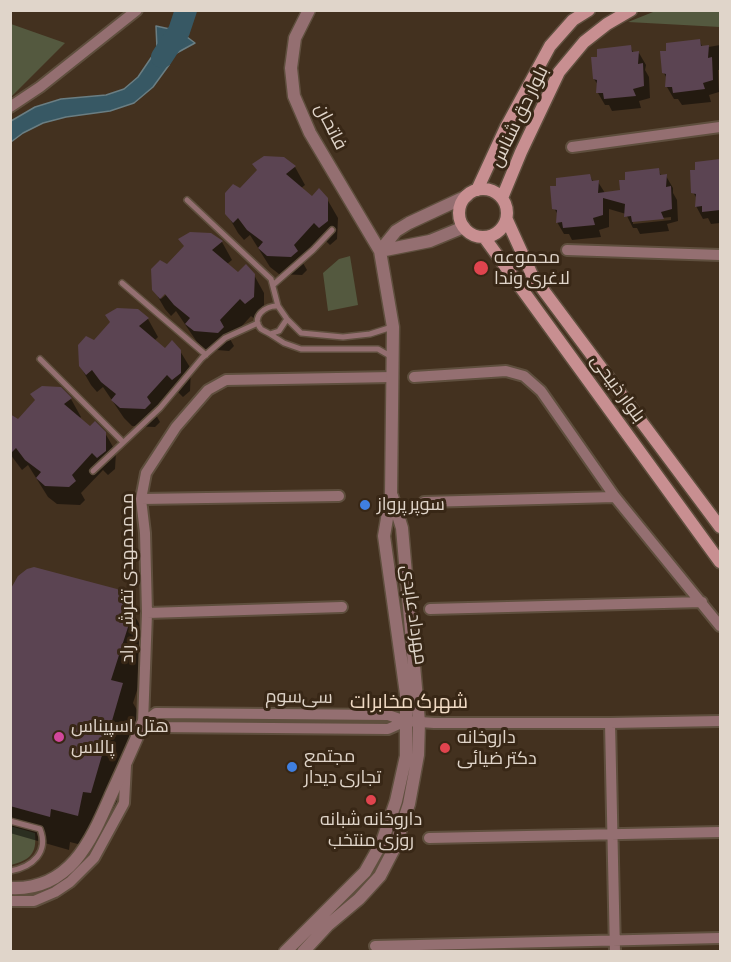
<!DOCTYPE html>
<html>
<head>
<meta charset="utf-8">
<style>
  body { margin:0 }
  #map { position:relative; width:731px; height:962px; overflow:hidden; background:#43311f; font-family:"Sofia Sans Condensed",sans-serif }
  canvas { display:block }
  .frame { position:absolute; inset:0; border:12px solid #e0d5ca; pointer-events:none }
</style>
</head>
<body>
<div id="map">
<canvas width="731" height="962"></canvas>
<div class="frame"></div>
</div>
<script>
const c = document.querySelector('canvas').getContext('2d');
c.lineJoin = 'round';
function paint(path, color) { c.fillStyle = color; c.fill(path, 'evenodd'); }
function trace(path, color, width, dash) { c.strokeStyle = color; c.lineWidth = width; c.lineCap = dash ? 'butt' : 'round'; c.setLineDash(dash || []); c.stroke(path); }
function write(font, color, halo, rows, align = 'center') {
  c.font = font + ' "Sofia Sans Condensed",Cairo,sans-serif'; c.lineWidth = 6; c.setLineDash([]); c.textBaseline = 'middle'; c.strokeStyle = halo; c.fillStyle = color; for (const [text, x, y, turn = 0] of rows) {
    c.save(); c.translate(x, y); c.rotate((+turn || 0) * Math.PI / 180); c.textAlign = isNaN(turn) ? turn : align; if (halo) c.strokeText(text, 0, 0); c.fillText(text, 0, 0); c.restore();
  }
}
paint(new Path2D(`
  M658,10L720,11V27L628,22Z
  M11,24L65,43L11,97L10,24Z
  M350,256L358,305L328,311L323,273L339,259Z
  M10,826L35,833C37,854 30,860 11,865Z`), '#54593f');
const water = new Path2D(`
  M156,26L179,31L195,43L173,55L169,65L153,87L134,103L110,111L66,117L43,123L23,133L11,142V121L35,107L61,99L106,95L124,89L138,77L157,49Z`);
paint(water, '#375864');
trace(water, '#6a7e83', 1.5);
paint(new Path2D(`
  M699,40L703,48L720,45V70H718L719,92L709,95L711,102L682,105L678,99H674L667,87V79L664,73Z
  M630,46L634,54L639,53L646,65L645,70L649,77L650,98L639,101L641,108L612,111L609,105H605L598,93V85L594,79Z
  M720,161V223L711,224L708,218L703,219L696,206L697,199L693,192L697,163Z
  M295,167L305,185L300,189L312,198L327,199L338,218L337,239L330,245L325,240L303,263L307,270L302,275L279,274L270,267L250,235L244,240L238,233L227,214L241,190Z
  M658,170L662,177L666,176L673,188V193L677,200L678,221L667,224L669,231L640,234L637,228H633L626,214L609,209V227L599,230L601,237L572,240L569,234H564L557,222L558,215L554,208L590,176L594,183L598,182L605,193L621,191ZM671,217V220L633,224V221Z
  M211,235L222,242L232,260L227,264L238,274L254,275L264,293V315L257,321L251,316L230,339L234,346L229,351L205,349L197,342L176,311L171,316L165,309L154,290L167,266ZM172,290L161,299V295Z
  M137,311L148,319L158,337L154,341L165,350L180,351L191,369L190,391L183,397L178,392L156,415L160,422L155,427L132,426L124,418L103,387L97,392L91,385L80,366L94,342L111,323Z
  M71,399L81,417L79,419L90,428L105,433L116,452L115,469L108,475L103,470L81,493L85,500L80,505L57,504L48,497L28,465L22,470L10,454V417L19,421Z
  M122,593L141,627L147,659L133,703L141,717L110,826L102,825L97,849L70,842L69,850L10,833V595Z`), '#0007');
trace(new Path2D(`
  M162,57L179,31L186,10`), '#375864', 22);
paint(new Path2D(`
  M700,39L701,46L709,45L708,58L712,57L713,80L703,83L705,89L673,93L672,87H665L666,74L662,73L660,51H666V43Z
  M631,45L632,52L639,51L638,64L643,63L644,86L633,89L636,96L604,99L603,93H596L597,80L593,79L591,57H597V49Z
  M264,156L284,157L296,166L286,174L312,196L319,188L328,198V221L319,228L314,223L294,245L298,251L291,257L267,256L258,248L263,242L247,230L238,218L233,223L225,214V193L233,184L240,188L257,170L252,164Z
  M720,159V210L702,212V206L695,207L696,194L691,193L690,170H695V162Z
  M659,168L660,175L667,174L666,187L671,186L672,209L661,212L664,219L632,222L631,216L624,217L625,204L603,198V215L593,218L595,225L563,228L562,222L556,223L557,210L552,209L550,186H556V178L590,174L592,181L599,180L598,193L620,190L619,180H625V172Z
  M190,232L211,233L223,241L212,250L238,272L246,264L255,274L254,297L245,304L240,299L220,320L224,327L218,333L194,331L185,324L190,318L174,305L165,294L160,299L152,290L151,269L160,260L167,264L184,246L178,239Z
  M117,308L138,309L149,318L139,326L165,348L172,340L181,350V373L172,380L167,375L147,397L151,403L145,409L120,408L111,400L116,394L101,382L92,370L86,375L79,366L78,345L86,336L94,340L110,322L105,315Z
  M42,386L61,387L72,398L64,404L90,426L95,421L106,432V451L97,458L92,453L72,475L76,481L69,487L45,486L36,478L41,472L25,460L16,448L10,454V414L18,419L35,400L30,394Z
  M34,567L117,589L123,592L130,606L129,624L111,680L123,683L91,793L83,792L78,816L51,809L50,817L10,806V590L18,576L27,569Z`), '#5b4452');
const service = new Path2D(`
  M187,200L271,279L278,306
  M122,283L206,355
  M273,285L313,250L332,230
  M287,319L279,331L270,334C267,332 264,331 261,329C250,317 266,305 278,306L287,319L301,333L343,337L370,334L392,327
  M270,334L284,343L301,349H378L392,357
  M40,359L123,442
  M93,471L160,408L202,358L225,338L258,323
  M10,821L40,829C49,852 33,867 10,871`);
const minor = new Path2D(`
  M10,107L40,87L137,10
  M572,147L720,127
  M567,250L720,255
  M414,377L506,371L524,376L541,391L615,497L720,626
  M141,499L339,496
  M424,502L615,497
  M430,609L702,602
  M147,613L342,607
  M143,723L156,713L388,715L406,721L434,723H610L720,721
  M143,723L147,613L145,533L141,499L146,473L176,427L208,390L226,380L393,377
  M143,723L154,727L388,729L406,721
  M610,723L615,952
  M429,838L720,832
  M10,901H34L55,892L70,882L94,858L124,803L126,765
  M375,946L720,938`);
const tertiary = new Path2D(`
  M380,251L396,231L409,223L467,196
  M380,251L430,241L464,227
  M10,888C70,891 91,841 111,795C122,771 133,747 143,723
  M285,952L365,872L382,842L396,801L406,756V694L384,536L391,495L393,327L380,251L310,133L294,96L291,68L295,38L309,10
  M303,952L328,925L359,899L380,876L395,847L409,804L418,755L419,722L402,528L392,496`);
const secondary = new Path2D(`
  M459 213a24 24 0 1 1 48 0a24 24 0 1 1-48 0Z
  M477,190L506,127L550,46L573,20L589,10
  M502,198L521,152L559,72L584,42L607,24L631,10
  M507,220L532,275L720,527
  M484,237L720,562`);
trace(service, '#5f4f3e', 8);
trace(minor, '#5f4f3e', 14);
trace(tertiary, '#5f4f3e', 15);
trace(secondary, '#5f4f3e', 15);
trace(service, '#946f71', 5);
trace(minor, '#946f71', 10);
trace(tertiary, '#946f71', 12);
trace(secondary, '#c88f91', 12);
for (const [x, y, r, color] of [
  [481,268,8,"#e0444e"],
  [365,505,6,"#3f7fe0"],
  [59,737,6,"#d1479c"],
  [445,748,6,"#e0444e"],
  [292,767,6,"#3f7fe0"],
  [371,800,6,"#e0444e"]
]) { const dot = new Path2D(); dot.arc(x, y, r, 0, 2 * Math.PI); c.fillStyle = color; c.fill(dot); trace(dot, '#382716', 2); }
write('18px', '#e0d5ca', '#382716', [
  ["بلوار حق شناس",520,117,-64],
  ["فاتحان",330,127,63],
  ["بلوار ذبیحی",617,389,54],
  ["محمدمهدی تفرشی راد",128,578,-90],
  ["مهرداد عابدی",413,615,82],
  ["سی‌سوم",299,698,1]
]);
write('18px', '#e0d5ca', '#382716', [
  ["محموعه",494,258],
  ["لاغری وندا",494,279],
  ["سوپر پرواز",377,505],
  ["هتل اسپیناس",71,727],
  ["پالاس",71,748],
  ["داروخانه",457,738],
  ["دکتر ضیائی",457,759],
  ["مجتمع",304,757],
  ["تجاری دیدار",304,778],
  ["داروخانه شبانه",371,820,"center"],
  ["روزی منتخب",371,841,"center"]
], 'left');
write('20px', '#f0dac4', '#382716', [
  ["شهرک مخابرات",409,703]
]);
</script>
</body>
</html>
